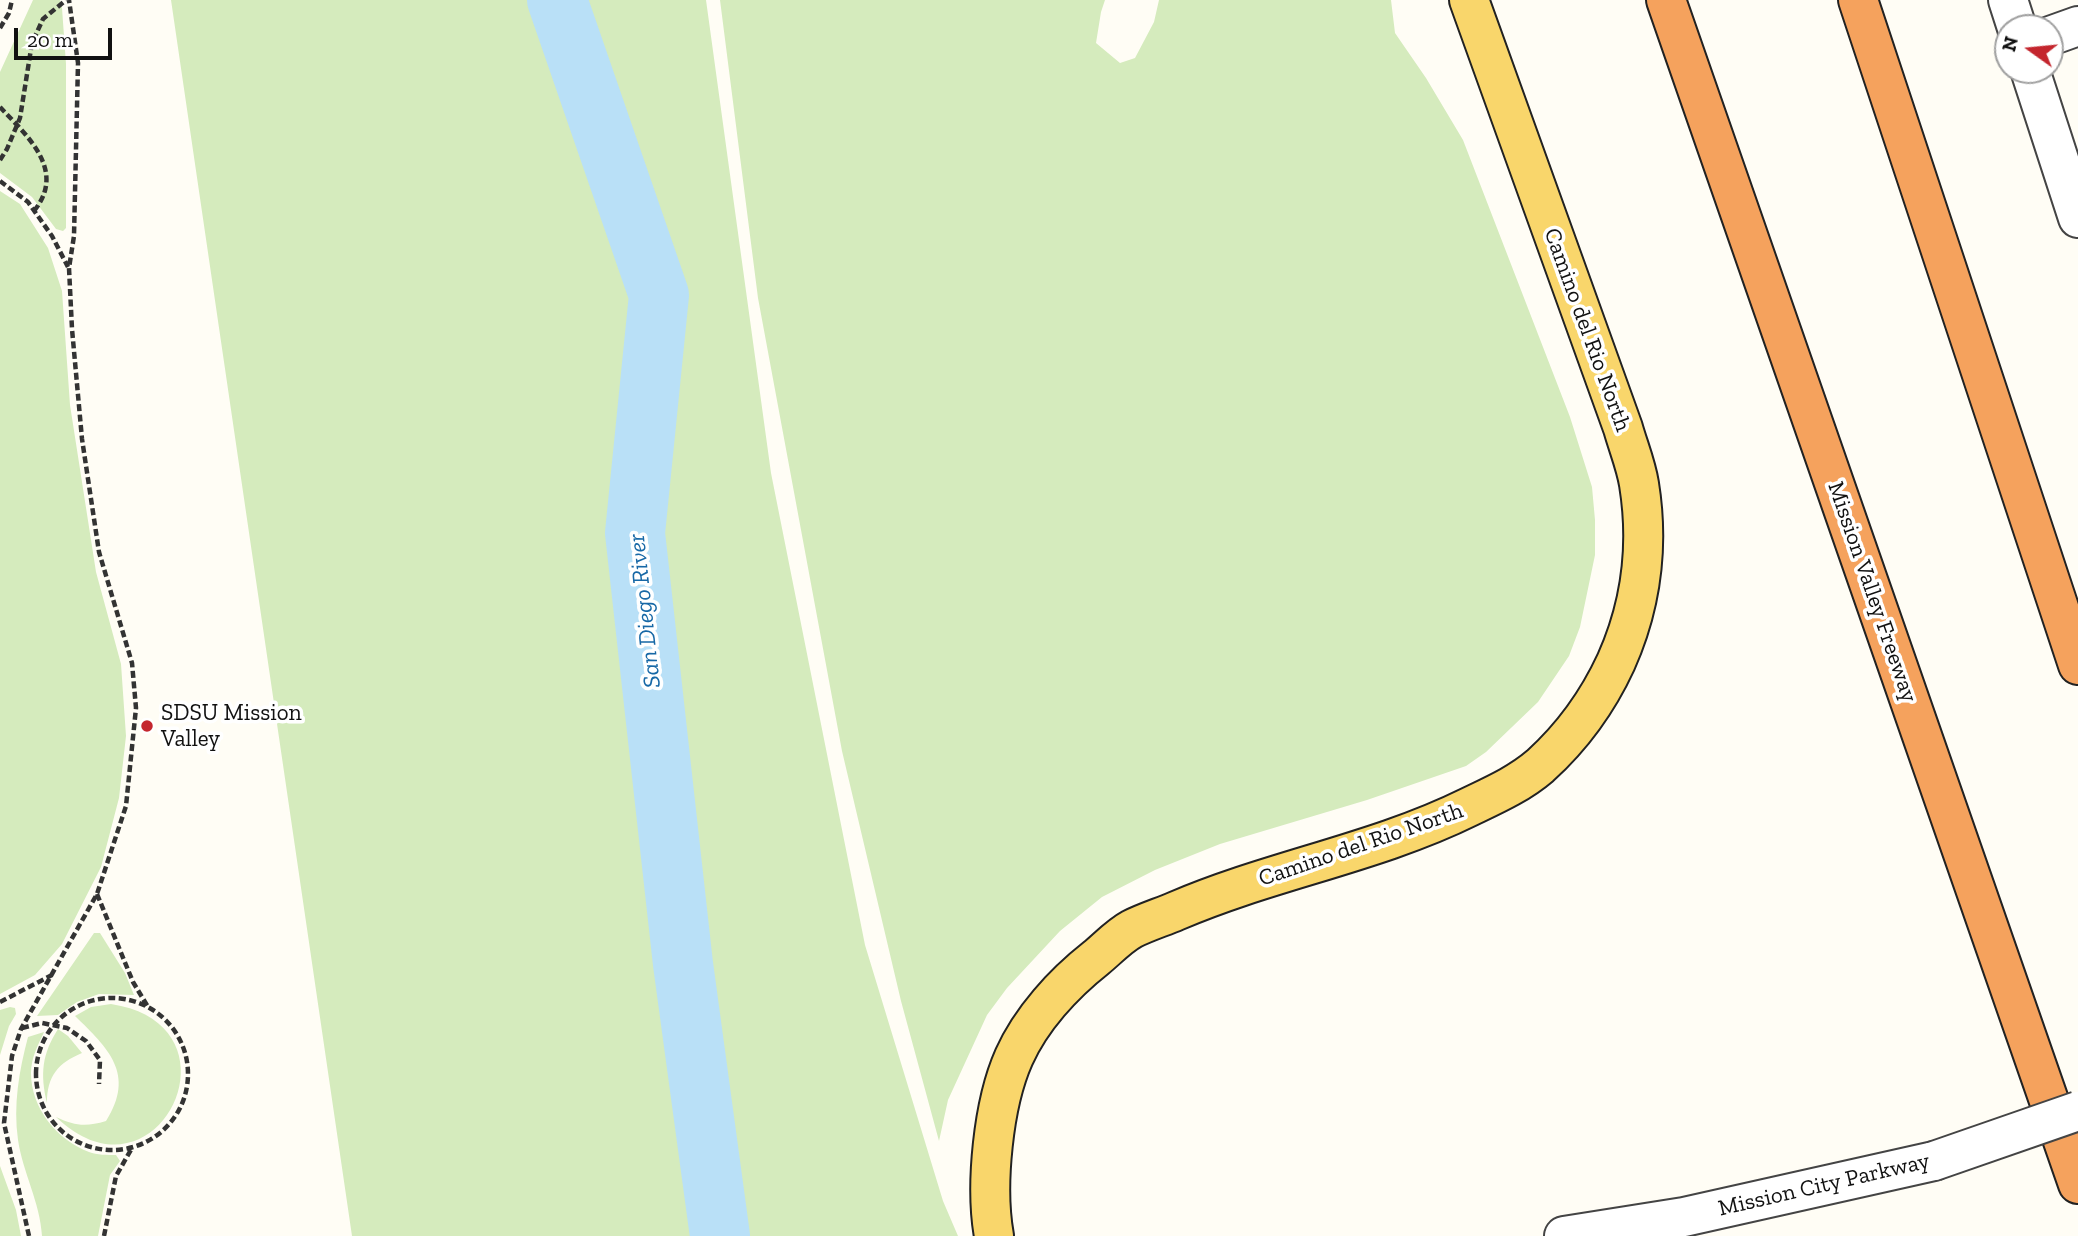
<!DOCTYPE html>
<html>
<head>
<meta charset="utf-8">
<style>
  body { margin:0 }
  #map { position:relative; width:2078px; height:1236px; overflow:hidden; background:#fffdf5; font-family:"Zilla Slab",serif }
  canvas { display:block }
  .north { position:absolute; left:1994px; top:14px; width:70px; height:70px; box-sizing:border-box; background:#fff; border:2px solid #a0a0a0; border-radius:50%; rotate:285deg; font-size:19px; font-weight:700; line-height:28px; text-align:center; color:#111 }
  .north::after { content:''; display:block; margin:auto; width:24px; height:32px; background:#c4262e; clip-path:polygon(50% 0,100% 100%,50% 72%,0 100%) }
  .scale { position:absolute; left:14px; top:28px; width:98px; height:32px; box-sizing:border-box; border:4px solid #111; border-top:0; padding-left:9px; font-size:21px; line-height:24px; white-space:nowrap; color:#111; -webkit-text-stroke:5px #fff; paint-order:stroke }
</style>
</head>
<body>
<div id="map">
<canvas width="2078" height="1236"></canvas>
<div class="north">N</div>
<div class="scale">20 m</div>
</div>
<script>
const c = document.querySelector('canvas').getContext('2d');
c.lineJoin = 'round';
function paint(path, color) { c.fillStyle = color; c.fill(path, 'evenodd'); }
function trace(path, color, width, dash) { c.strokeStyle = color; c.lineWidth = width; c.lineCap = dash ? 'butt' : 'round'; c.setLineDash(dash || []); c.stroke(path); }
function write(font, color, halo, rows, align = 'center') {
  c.font = font + ' "Zilla Slab",serif'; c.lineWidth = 7; c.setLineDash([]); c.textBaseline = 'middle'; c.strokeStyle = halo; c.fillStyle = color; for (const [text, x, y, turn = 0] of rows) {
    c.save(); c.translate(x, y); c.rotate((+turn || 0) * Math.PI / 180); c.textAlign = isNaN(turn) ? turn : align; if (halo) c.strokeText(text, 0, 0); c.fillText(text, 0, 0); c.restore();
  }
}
paint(new Path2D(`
  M33,0H60L62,8L66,64V228L63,231L56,229L32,197L0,173V72Z
  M171,0H706L771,473L865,945L943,1201L958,1236H352Z
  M720,0H1105L1101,12L1096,43L1120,63L1135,58L1154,22L1159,0H1391L1395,33L1426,78L1463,140L1570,417L1592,487L1595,520V555L1580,627L1569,656L1538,702L1486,752L1466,766L1367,800L1220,844L1155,870L1102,897L1060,931L1007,988L987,1015L948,1100L939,1141L901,1001L842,751L758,298Z
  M0,191L20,204L48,248L62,291L70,405L96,572L121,664L126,736L119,798L101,867L62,944L35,975L0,994Z
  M94,933H100L125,973L134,995L99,994L77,1002L58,1015L37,1016Z
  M111,1004C249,1025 157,1214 56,1117C75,1126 86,1127 106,1121C136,1074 108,1048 75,1016L91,1007Z
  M10,1007L15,1008L16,1014L9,1026L0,1055V1010Z
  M58,1029L68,1036L82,1053C58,1063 47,1076 47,1103C40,1074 42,1054 58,1029Z
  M44,1032C38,1045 31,1058 31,1073C31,1108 57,1140 89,1152C97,1155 107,1155 116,1155L120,1161L110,1175L98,1236H42C40,1202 23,1173 18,1140C13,1105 19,1071 28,1037Z
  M0,1166L16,1210L21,1236H0Z`), '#d5ebbd');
trace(new Path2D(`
  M557,0L659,295L635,533L683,964L720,1236`), '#b9e0f7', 60);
const minor = new Path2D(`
  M2008,0L2017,28
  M2050,36L2078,26
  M2030,70L2078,218
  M1564,1236L1684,1217L1934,1161`);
const major = new Path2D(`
  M994,1236C985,1186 993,1104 1014,1057C1031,1019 1063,984 1096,958C1107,949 1119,936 1132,929C1146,922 1162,917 1176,911C1271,870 1376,853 1469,807C1494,795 1519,784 1540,766C1572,737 1598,701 1616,662C1641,606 1649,546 1639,484C1636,465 1628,446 1623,428L1469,0`);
const highway = new Path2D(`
  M1666,0L2078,1184
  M1858,0L2078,665`);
trace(minor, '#444', 42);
trace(major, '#222', 42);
trace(highway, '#222', 42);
trace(new Path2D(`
  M0,28L9,13L12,0
  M0,107C27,136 67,170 34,211
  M0,160L7,149L20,118L32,43L43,19L66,0
  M0,181L28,202L52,236L68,267
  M97,894L133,982L148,1007
  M36 1074a76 76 0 1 1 152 0a76 76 0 1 1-152 0Z
  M0,1002L52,975
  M22,1028L42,1023L67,1028L86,1041L100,1060L99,1084
  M29,1236L4,1123L12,1056L21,1029L97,894L126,806L136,708L132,663L99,552L82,439L72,329L69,268L74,236L78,63L69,0
  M104,1236L116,1176L132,1148`), '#333', 4.5, [7, 3.5]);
trace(minor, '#fff', 38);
trace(major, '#f9d66b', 38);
trace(highway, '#f5a25d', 38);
const minorBridge = new Path2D(`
  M1934,1161L2078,1111`);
trace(minorBridge, '#444', 42, []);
trace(minorBridge, '#fff', 38);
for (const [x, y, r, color] of [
  [147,726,7,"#c4262e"]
]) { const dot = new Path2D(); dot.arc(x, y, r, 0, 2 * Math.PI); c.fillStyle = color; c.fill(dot); trace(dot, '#fff', 2.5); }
write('23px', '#111', '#fff', [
  ["Camino del Rio North",1587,330,70],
  ["Mission Valley Freeway",1872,592,71],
  ["Camino del Rio North",1361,845,-19],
  ["Mission City Parkway",1824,1185,-13]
]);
write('23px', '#111', '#fff', [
  ["SDSU Mission",161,713],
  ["Valley",161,739]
], 'left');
write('italic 24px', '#1768a6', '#fff', [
  ["San Diego River",645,611,-96]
]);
</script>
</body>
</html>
